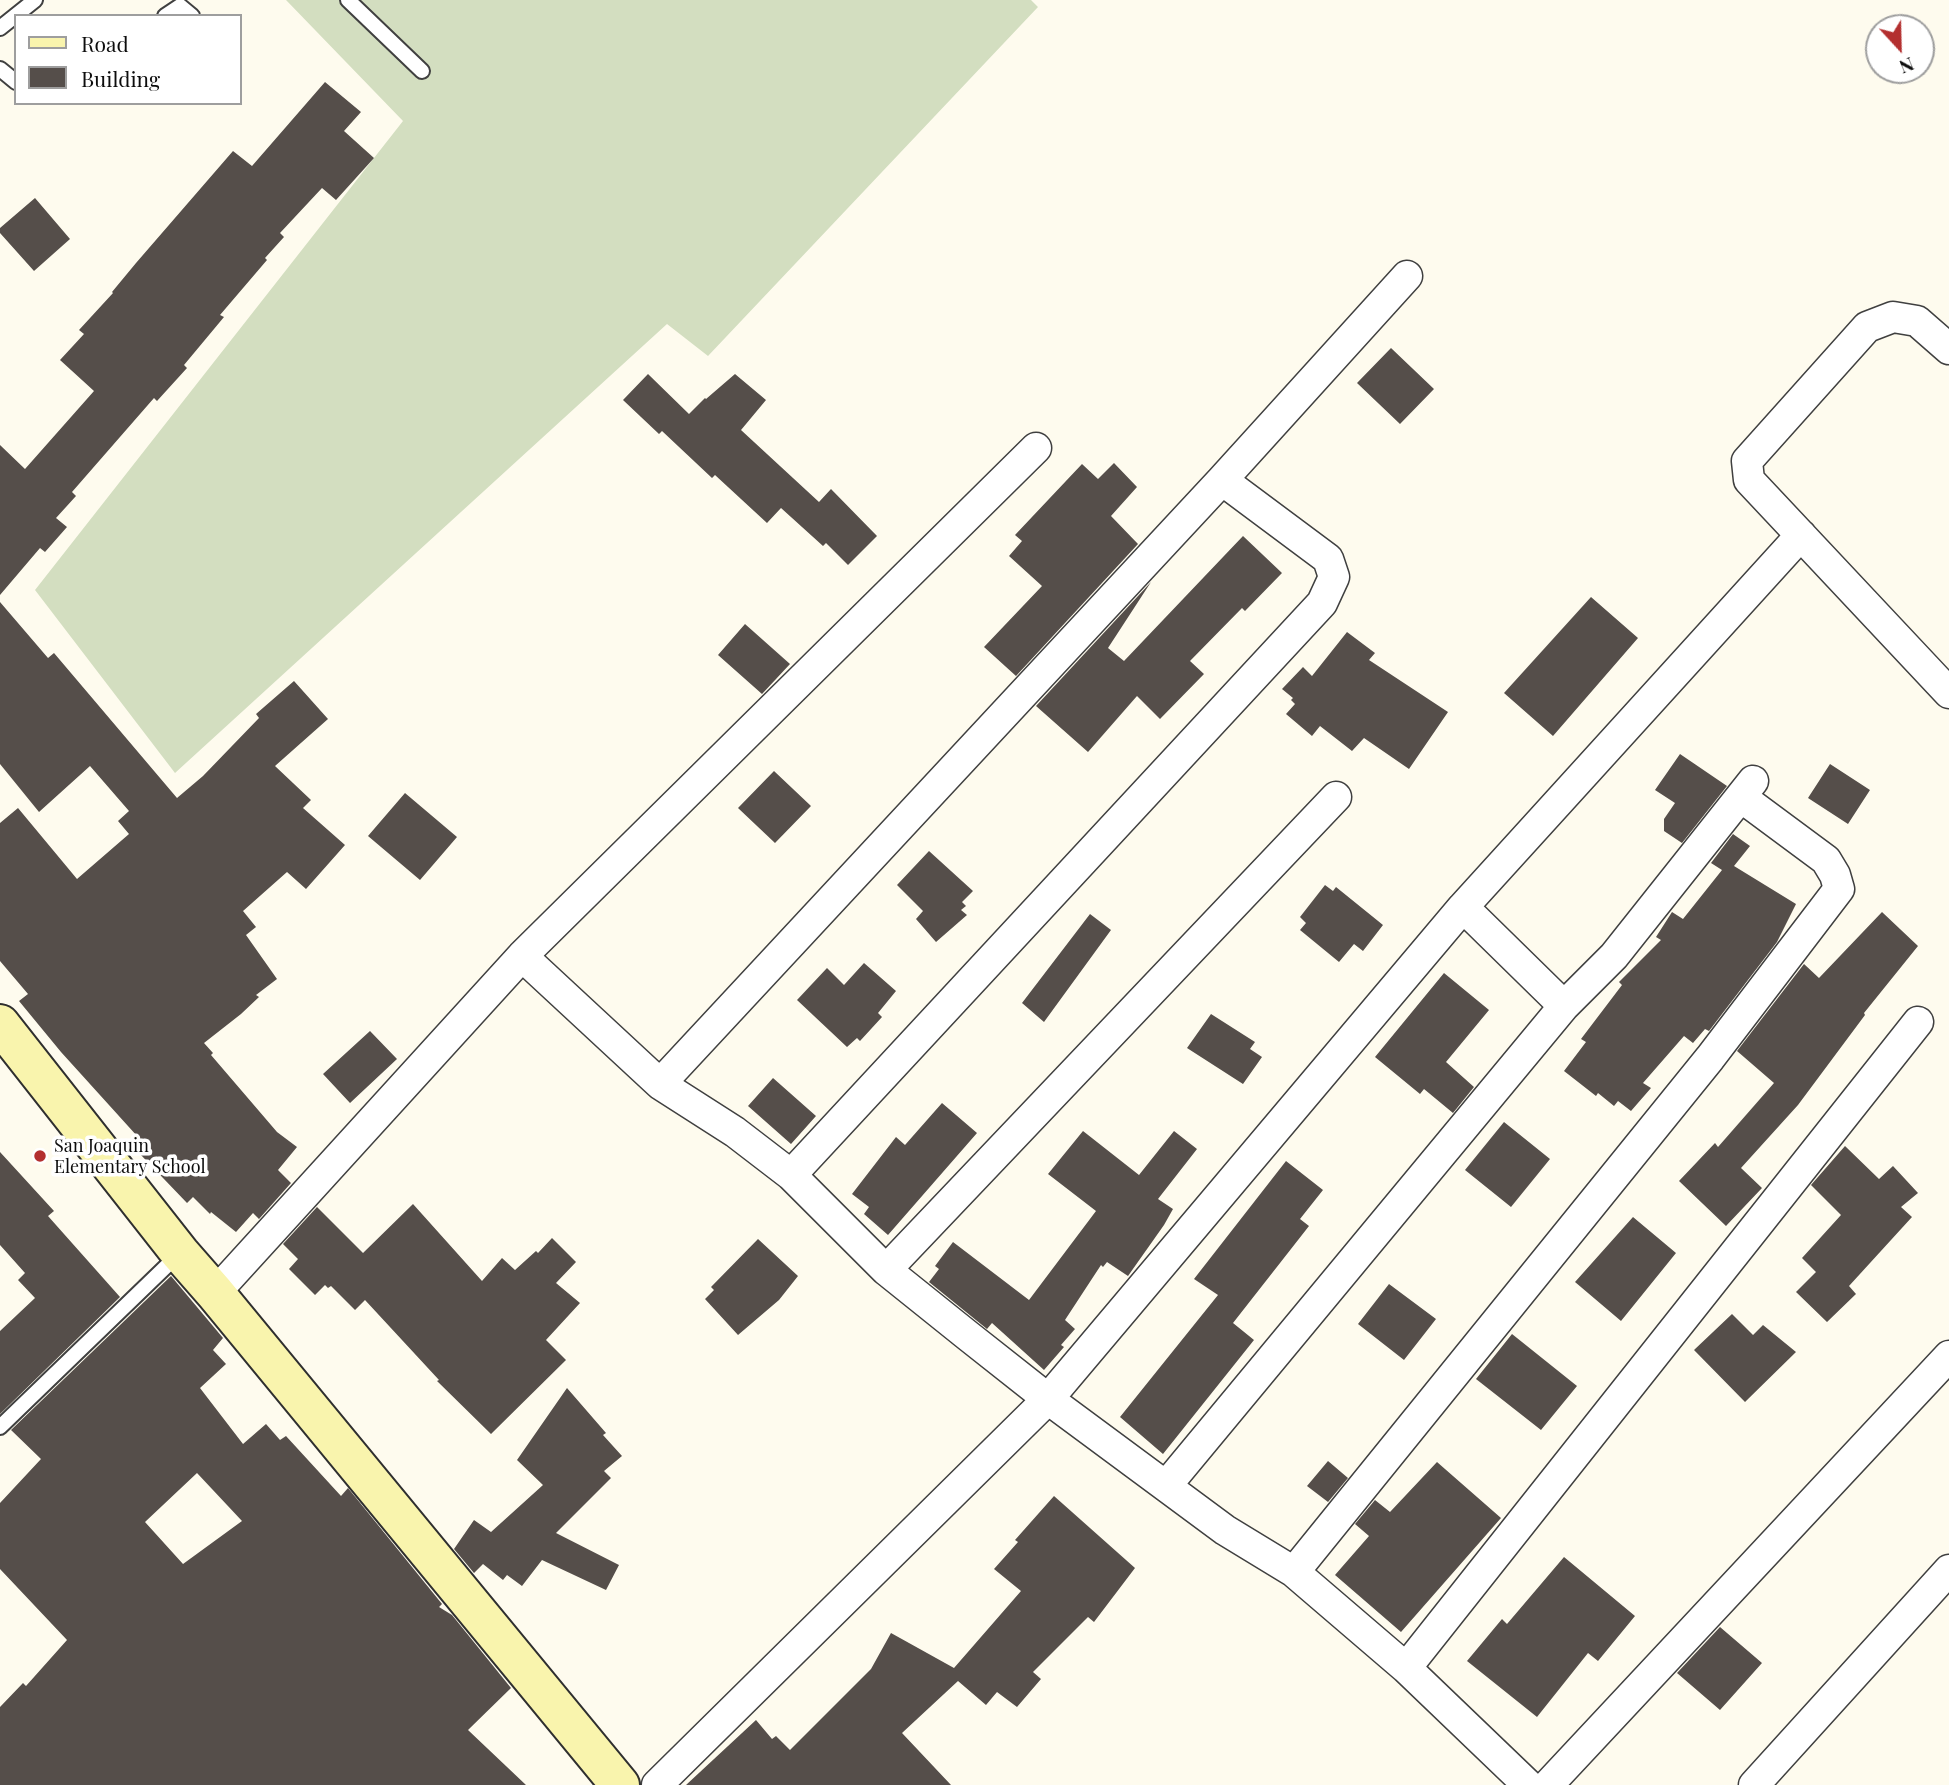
<!DOCTYPE html>
<html>
<head>
<meta charset="utf-8">
<style>
  body { margin:0 }
  #map { position:relative; width:1949px; height:1785px; overflow:hidden; background:#fefbee; font-family:"Playfair Display",serif }
  canvas { display:block }
  .legend { position:absolute; left:14px; top:14px; width:228px; height:91px; box-sizing:border-box; background:#fff; border:2px solid #9e9e9e; margin:0; padding:9px 12px; list-style:none; font-size:21px; color:#0d0d0d }
  .legend li { display:flex; align-items:center; gap:14px; height:35px }
  .legend b { width:35px; border:2px solid #9e9e9e }
  .north { position:absolute; left:1865px; top:14px; width:70px; height:70px; box-sizing:border-box; background:#fff; border:2px solid #9e9e9e; border-radius:50%; rotate:158deg; font-size:19px; font-weight:700; line-height:28px; text-align:center; color:#0d0d0d }
  .north::after { content:''; display:block; margin:auto; width:24px; height:32px; background:#b32f2f; clip-path:polygon(50% 0,100% 100%,50% 72%,0 100%) }
</style>
</head>
<body>
<div id="map">
<canvas width="1949" height="1785"></canvas>
<ul class="legend">
<li><b style="height:9px;background:#f9f4ad"></b>Road</li>
<li><b style="height:19px;background:#554e4a"></b>Building</li>
</ul>
<div class="north">N</div>
</div>
<script>
const c = document.querySelector('canvas').getContext('2d');
c.lineJoin = 'round';
function paint(path, color) { c.fillStyle = color; c.fill(path, 'evenodd'); }
function trace(path, color, width, dash) { c.strokeStyle = color; c.lineWidth = width; c.lineCap = dash ? 'butt' : 'round'; c.setLineDash(dash || []); c.stroke(path); }
function write(font, color, halo, rows, align = 'center') {
  c.font = font + ' "Playfair Display",serif'; c.lineWidth = 7; c.setLineDash([]); c.textBaseline = 'middle'; c.strokeStyle = halo; c.fillStyle = color; for (const [text, x, y, turn = 0] of rows) {
    c.save(); c.translate(x, y); c.rotate((+turn || 0) * Math.PI / 180); c.textAlign = isNaN(turn) ? turn : align; if (halo) c.strokeText(text, 0, 0); c.fillText(text, 0, 0); c.restore();
  }
}
paint(new Path2D(`
  M286,0H1031L1038,7L708,356L667,324L175,773L35,590L403,121Z`), '#d3dec0');
paint(new Path2D(`
  M325,82L361,112L344,131L374,158L336,200L322,188L280,233L284,237L265,258L267,260L220,315L224,317L184,365L187,368L157,401L154,398L72,492L76,496L56,518L67,527L45,552L40,548L0,595V445L25,469L94,391L60,360L84,334L79,330L113,293L112,292L136,263L233,151L252,166Z
  M35,198L70,239L34,271L0,233V228Z
  M1391,348L1434,389L1400,424L1357,383Z
  M648,374L689,414L705,398L706,399L735,374L766,400L741,430L819,502L831,489L877,536L848,565L826,543L823,546L781,508L767,523L715,475L712,478L662,431L659,434L623,400Z
  M1114,463L1137,487L1111,516L1138,544L1016,676L984,647L1042,586L1009,556L1022,541L1015,535L1082,464L1098,479Z
  M1243,536L1282,573L1245,611L1242,608L1190,661L1204,674L1160,719L1137,696L1088,752L1036,706L1151,582L1108,648L1124,661Z
  M1591,597L1638,638L1553,736L1504,693Z
  M0,602L48,658L54,653L177,798L203,776L259,718L256,714L294,681L328,719L275,766L311,800L303,808L345,845L306,889L287,872L243,911L256,927L246,935L277,979L256,995L259,997L241,1014L204,1043L213,1053L211,1055L277,1132L297,1147L278,1170L291,1183L259,1219L253,1213L236,1232L211,1212L210,1214L193,1197L187,1203L140,1154L147,1147L61,1052L19,1001L28,994L0,961V823L18,808L77,879L129,834L118,821L129,811L90,766L39,812L0,764Z
  M745,624L790,664L762,694L718,655Z
  M1347,632L1375,653L1369,660L1448,712L1409,769L1364,738L1352,751L1320,726L1312,736L1286,714L1295,704L1291,700L1293,698L1282,689L1303,667L1312,676Z
  M1680,754L1727,786L1682,843L1664,831V819L1675,803L1655,790Z
  M1830,764L1870,790L1848,824L1808,798Z
  M774,771L811,806L775,843L738,808Z
  M405,793L457,837L420,880L368,836Z
  M1733,834L1750,846L1734,866L1796,904L1777,942L1709,1031L1705,1029L1693,1043L1684,1036L1643,1083L1651,1088L1631,1111L1618,1101L1614,1106L1598,1093L1596,1096L1564,1071L1586,1042L1581,1039L1622,985L1619,982L1661,940L1656,937L1672,912L1683,919L1722,870L1711,863Z
  M929,851L973,891L962,902L966,906L961,910L967,915L936,942L916,919L923,911L897,885Z
  M1325,885L1333,891L1336,887L1383,925L1363,951L1354,944L1339,962L1300,930L1306,923L1300,917Z
  M1882,912L1918,946L1864,1013L1865,1015L1798,1105L1741,1168L1762,1188L1726,1226L1679,1181L1715,1143L1718,1147L1774,1083L1737,1051L1804,964L1819,978Z
  M1090,914L1111,930L1044,1022L1022,1003Z
  M864,963L896,991L878,1013L882,1017L860,1041L857,1038L847,1047L797,1000L827,968L844,985Z
  M1444,973L1489,1010L1446,1062L1474,1087L1453,1113L1424,1089L1420,1094L1375,1057Z
  M1211,1014L1255,1042L1250,1049L1262,1057L1243,1084L1187,1048Z
  M370,1031L397,1059L350,1103L323,1074Z
  M773,1078L816,1116L791,1144L748,1106Z
  M942,1103L977,1133L888,1235L864,1214L869,1207L852,1194L896,1137L905,1145Z
  M1504,1122L1550,1159L1511,1207L1465,1170Z
  M1083,1131L1139,1175L1174,1131L1197,1149L1158,1199L1173,1209L1164,1225L1128,1276L1107,1262L1103,1267L1101,1265L1065,1320L1075,1329L1061,1345L1064,1347L1044,1370L992,1323L987,1329L929,1282L939,1269L935,1266L953,1242L1029,1300L1096,1211L1048,1174Z
  M1845,1146L1879,1179L1893,1166L1918,1193L1901,1207L1912,1217L1849,1286L1856,1294L1827,1322L1796,1292L1816,1272L1802,1258L1841,1215L1811,1185Z
  M0,1152L54,1211L48,1216L120,1297L0,1414V1331L35,1298L18,1280L25,1273L0,1245Z
  M1286,1161L1323,1190L1300,1219L1309,1226L1233,1323L1254,1340L1163,1454L1120,1417L1218,1295L1194,1279Z
  M413,1204L482,1281L502,1258L515,1270L536,1251L538,1253L552,1238L576,1262L556,1283L580,1303L546,1340L566,1360L491,1434L437,1381L439,1380L365,1300L355,1310L331,1286L328,1288L325,1285L315,1295L289,1269L298,1259L283,1244L317,1207L363,1253Z
  M1633,1217L1676,1253L1621,1321L1575,1282Z
  M758,1239L798,1276L779,1300L738,1335L705,1299L714,1290L711,1287Z
  M171,1276L223,1338L213,1350L226,1364L200,1388L243,1444L266,1424L280,1440L286,1436L341,1496L348,1488L442,1604L439,1607L452,1615L511,1688L468,1730L526,1785H0V1707L23,1683L26,1686L67,1640L0,1569V1503L41,1459L11,1430ZM197,1473L242,1521L183,1564L145,1522Z
  M1389,1284L1436,1319L1404,1360L1358,1324Z
  M1732,1314L1753,1335L1763,1325L1796,1352L1745,1402L1694,1350Z
  M1512,1334L1577,1386L1541,1430L1476,1379Z
  M567,1388L606,1433L603,1435L622,1456L604,1471L611,1478L556,1533L619,1565L606,1590L542,1560L522,1586L507,1575L503,1580L483,1564L474,1573L454,1549L474,1520L491,1532L543,1485L517,1460Z
  M1328,1461L1348,1478L1328,1502L1307,1486Z
  M1437,1462L1501,1518L1401,1632L1335,1575L1369,1536L1355,1524L1375,1500L1390,1512Z
  M1054,1496L1135,1568L1094,1622L1088,1617L1033,1672L1041,1679L1017,1707L997,1692L986,1705L958,1681L902,1733L951,1785H686L756,1720L772,1739L776,1736L790,1750L871,1669L891,1633L954,1668L1021,1591L994,1569L1018,1542L1015,1540Z
  M1564,1557L1635,1616L1598,1661L1588,1653L1537,1717L1467,1661L1502,1619L1507,1624Z
  M1720,1627L1762,1663L1720,1710L1677,1673Z`), '#554e4a');
const lane = new Path2D(`
  M348,0L422,71
  M165,16L180,6L192,16
  M0,28L35,0
  M0,69L16,82
  M0,1427L179,1254`);
const street = new Path2D(`
  M1949,349L1917,321L1893,317L1867,327L1747,461L1749,480L1949,693
  M1036,448L522,956L660,1084L735,1132L791,1175L886,1270L967,1335L1048,1399L1225,1530L1294,1572L1406,1668L1528,1785
  M1463,907L1564,1006
  M660,1084L1222,480L1407,276
  M791,1175L1322,603L1334,577L1328,559L1222,480
  M886,1270L1336,797
  M215,1293L522,956
  M1166,1486L1564,1006L1614,956L1753,781
  M1294,1572L1710,1058L1839,889L1835,875L1826,860L1741,797
  M1406,1668L1918,1022
  M657,1785L1048,1399L1463,907L1801,535
  M1548,1785L1949,1356
  M1754,1785L1949,1570`);
const secondary = new Path2D(`
  M0,1024L180,1253L215,1293L620,1785`);
trace(lane, '#404040', 18);
trace(street, '#404040', 33);
trace(secondary, '#2f2f2f', 42);
trace(lane, '#fff', 14);
trace(street, '#fff', 30);
trace(secondary, '#f9f4ad', 38);
for (const [x, y, r, color] of [
  [40,1156,7,"#b32f2f"]
]) { const dot = new Path2D(); dot.arc(x, y, r, 0, 2 * Math.PI); c.fillStyle = color; c.fill(dot); trace(dot, '#fff', 2.5); }
write('18px', '#0d0d0d', '#fff', [
  ["San Joaquin",54,1146],
  ["Elementary School",54,1167]
], 'left');
</script>
</body>
</html>
